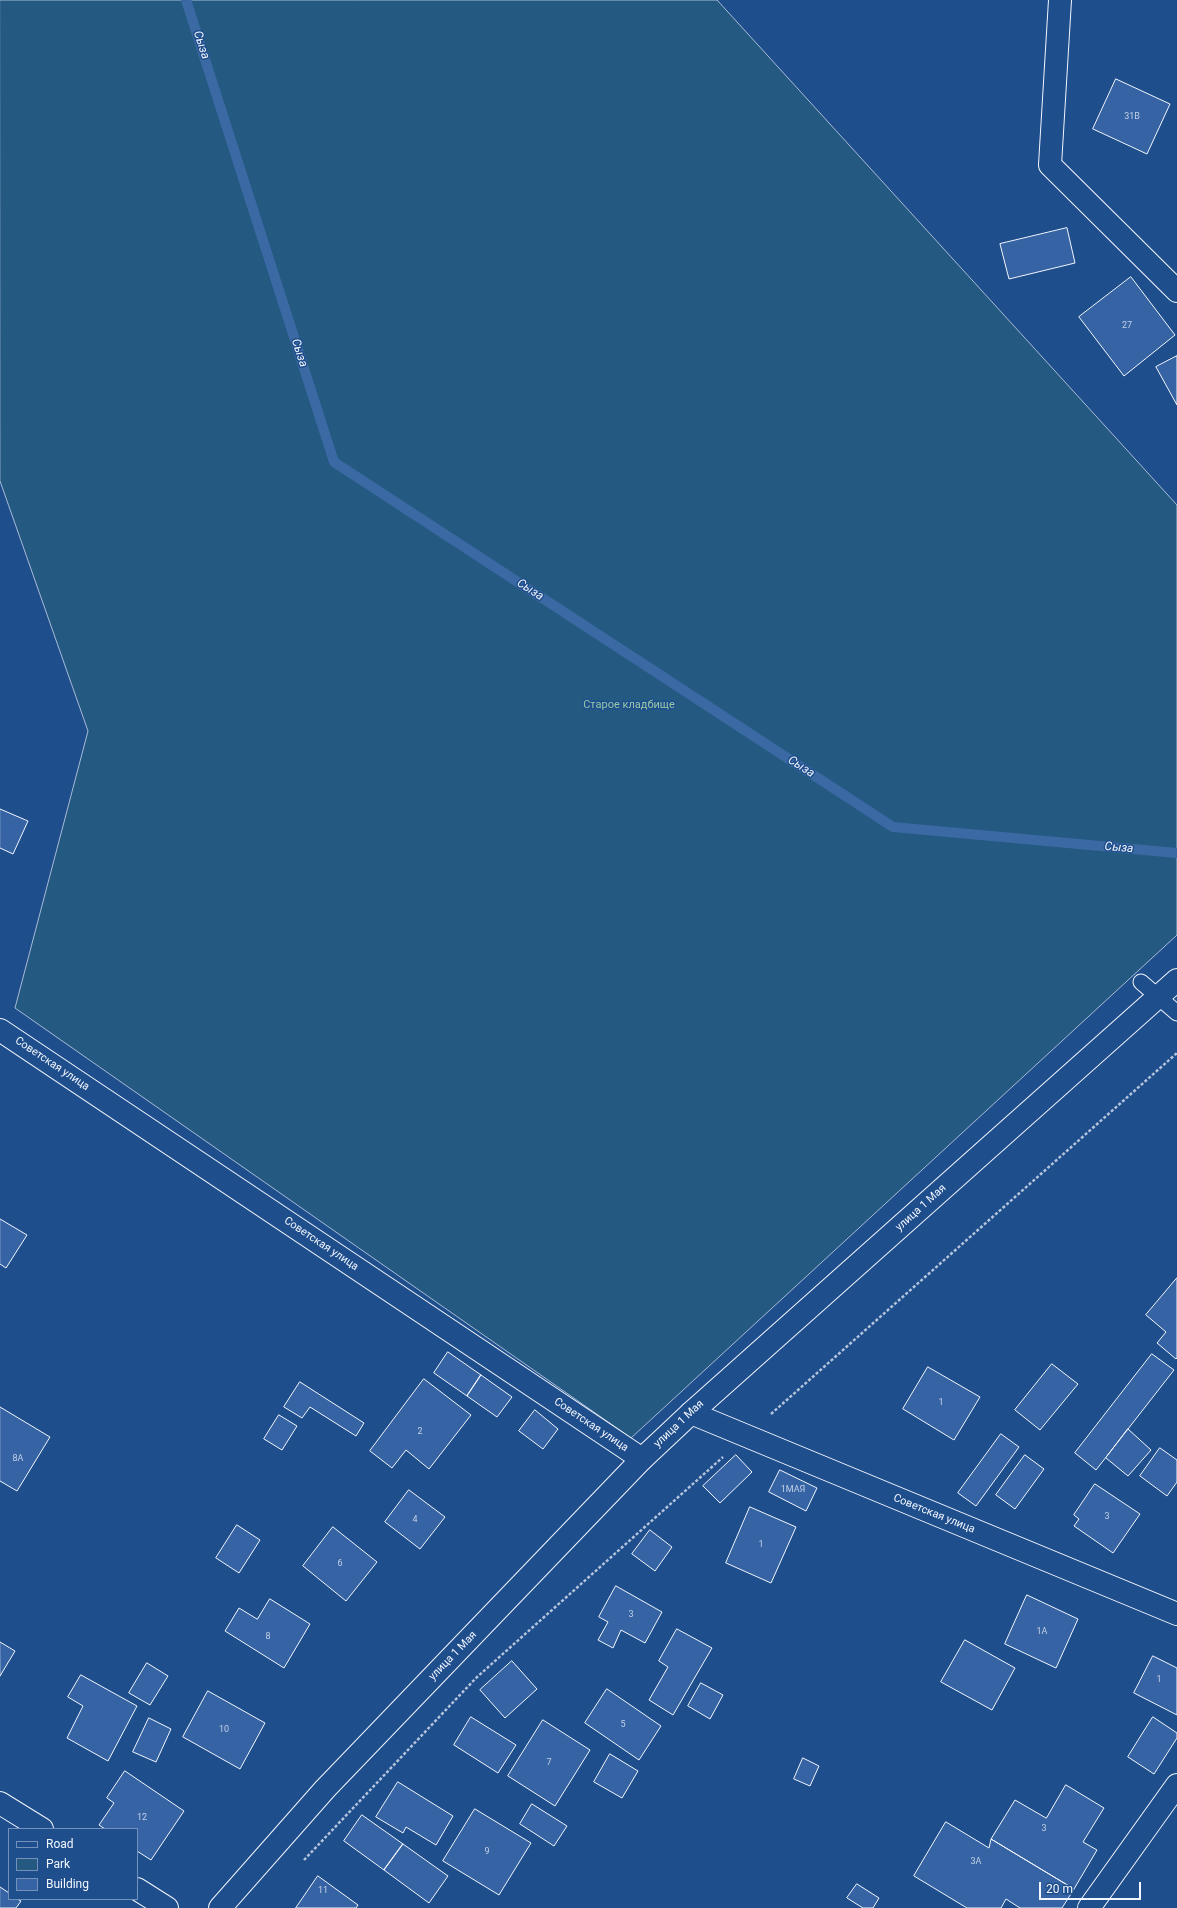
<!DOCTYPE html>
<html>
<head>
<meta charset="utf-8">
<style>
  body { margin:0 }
  #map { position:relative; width:1177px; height:1908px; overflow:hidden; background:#1f4e8c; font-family:Roboto,sans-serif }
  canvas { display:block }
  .legend { position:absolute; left:8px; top:1828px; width:130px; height:72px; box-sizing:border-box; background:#1f4e8c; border:1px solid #7391ba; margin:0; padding:5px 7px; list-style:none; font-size:12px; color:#f2f6ff }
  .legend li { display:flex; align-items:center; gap:8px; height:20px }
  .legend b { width:20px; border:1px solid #7391ba }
  .scale { position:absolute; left:1039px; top:1882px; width:102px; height:18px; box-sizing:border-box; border:2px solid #f2f6ff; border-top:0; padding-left:5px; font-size:12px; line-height:14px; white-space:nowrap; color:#f2f6ff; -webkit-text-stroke:3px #1f4e8c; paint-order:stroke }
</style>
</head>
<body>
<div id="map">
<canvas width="1177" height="1908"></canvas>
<ul class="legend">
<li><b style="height:5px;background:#1f4e8c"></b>Road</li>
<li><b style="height:11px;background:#245a82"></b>Park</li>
<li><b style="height:11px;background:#3563a3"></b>Building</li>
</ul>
<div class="scale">20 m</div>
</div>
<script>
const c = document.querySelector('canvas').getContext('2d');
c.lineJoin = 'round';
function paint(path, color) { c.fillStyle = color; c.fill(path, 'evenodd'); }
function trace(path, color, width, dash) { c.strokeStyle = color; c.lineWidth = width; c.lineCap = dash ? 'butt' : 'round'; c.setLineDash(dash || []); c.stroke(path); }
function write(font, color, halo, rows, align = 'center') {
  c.font = font + ' Roboto,sans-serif'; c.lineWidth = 3; c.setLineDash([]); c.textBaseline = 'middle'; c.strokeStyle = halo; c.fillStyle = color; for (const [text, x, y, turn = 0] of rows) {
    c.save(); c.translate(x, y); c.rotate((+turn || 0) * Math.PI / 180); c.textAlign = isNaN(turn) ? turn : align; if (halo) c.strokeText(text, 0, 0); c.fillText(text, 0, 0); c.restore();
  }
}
const green = new Path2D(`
  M0,0H717L1177,505V935L631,1438L15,1008L88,731L0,481Z`);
paint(green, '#245a82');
trace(green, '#a8bbd7', 1);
trace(new Path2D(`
  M186,0L334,462L893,827L1177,853`), '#3b69a3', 10);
const building = new Path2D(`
  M1116,79L1170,104L1147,154L1093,129Z
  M1067,228L1075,263L1009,279L1000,244Z
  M1131,277L1175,335L1124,376L1079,317Z
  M1177,356V405L1156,367Z
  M0,809L28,821L13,854L0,848Z
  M0,1219L27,1235L6,1268L0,1264Z
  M1177,1278V1358L1176,1359L1157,1343L1166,1332L1146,1315Z
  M448,1352L481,1375L467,1396L434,1373Z
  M1152,1354L1174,1370L1096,1470L1075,1453Z
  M1052,1364L1078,1384L1040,1430L1015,1410Z
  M928,1367L980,1397L954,1440L903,1409Z
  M481,1375L512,1397L497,1417L467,1396Z
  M424,1379L471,1415L429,1469L406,1450L392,1468L370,1451Z
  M300,1382L364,1423L356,1436L310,1407L302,1418L284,1407Z
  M0,1407L50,1437L17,1491L0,1481Z
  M535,1410L558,1429L543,1449L519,1431Z
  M279,1415L297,1426L282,1450L264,1439Z
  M1128,1429L1151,1450L1128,1476L1106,1458Z
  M1001,1434L1019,1447L976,1506L958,1493Z
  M1160,1448L1177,1460V1482L1167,1496L1140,1476Z
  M736,1455L752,1472L720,1503L703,1486Z
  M1025,1455L1044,1469L1015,1509L996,1495Z
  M780,1470L817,1488L806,1511L769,1492Z
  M1095,1484L1140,1514L1113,1553L1074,1526L1079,1519L1074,1515Z
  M409,1490L445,1517L420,1549L385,1522Z
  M750,1507L796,1527L771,1583L726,1563Z
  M237,1525L260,1540L239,1573L216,1558Z
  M333,1527L377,1562L346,1601L303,1566Z
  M650,1530L672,1547L655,1571L632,1554Z
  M616,1586L662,1612L645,1643L621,1630L613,1648L598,1640L608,1622L599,1617Z
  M1027,1595L1078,1619L1056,1668L1005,1644Z
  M270,1599L310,1624L284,1668L225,1631L239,1608L257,1619Z
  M677,1629L712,1648L673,1715L649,1700L668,1667L659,1661Z
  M965,1640L1015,1668L992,1710L941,1682Z
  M0,1642L15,1651L0,1676Z
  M1153,1656L1177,1668V1715L1134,1693Z
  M512,1661L537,1689L505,1718L480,1690Z
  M147,1663L168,1676L150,1705L129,1693Z
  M81,1675L137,1706L108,1761L67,1738L83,1706L68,1697Z
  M701,1683L723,1695L710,1719L688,1706Z
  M607,1689L661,1726L639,1760L585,1723Z
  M208,1691L265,1723L240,1769L183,1737Z
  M471,1717L516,1745L498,1773L454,1745Z
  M1153,1717L1177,1733V1738L1154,1774L1128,1757Z
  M149,1718L171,1729L156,1762L133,1752Z
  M543,1720L590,1750L555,1806L508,1776Z
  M610,1754L638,1771L622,1798L594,1782Z
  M803,1758L819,1766L810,1786L794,1779Z
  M125,1771L184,1811L151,1860L137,1851V1829H105L99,1825L114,1803L107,1798Z
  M398,1782L453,1816L436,1845L406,1827L403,1833L376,1817Z
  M1066,1785L1104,1808L1083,1842L1097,1850L1074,1889L991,1839L1015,1800L1046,1818Z
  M532,1804L567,1826L554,1846L520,1824Z
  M475,1809L531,1843L499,1895L443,1861Z
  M362,1815L403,1844L384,1870L344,1841Z
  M946,1822L989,1848L991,1839L1074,1889L1062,1908H1020L1006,1899L1001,1908H967L914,1876Z
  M403,1844L448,1876L429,1903L384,1870Z
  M318,1876L358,1905L356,1908H296Z
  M857,1884L879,1898L873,1908H863L847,1898Z
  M0,1887L9,1893V1899H17L21,1901L16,1908H0Z`);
paint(building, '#3563a3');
trace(building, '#f2f6ff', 1);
const service = new Path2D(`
  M1141,982L1177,1013`);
const minor = new Path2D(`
  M1060,0L1050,165L1177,291
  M0,1030L642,1459
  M691,1413L1177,1614
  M0,1803L42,1829
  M137,1889L167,1908
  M1089,1908L1177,1785`);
const secondary = new Path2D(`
  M220,1908L325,1789L642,1459L691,1413L1177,980`);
trace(service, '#f2f6ff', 17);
trace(minor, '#f2f6ff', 24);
trace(secondary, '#f2f6ff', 24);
trace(new Path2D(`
  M771,1414L1177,1053
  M304,1860L476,1678L723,1457`), '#b3c4dc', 2.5, [3, 2]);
trace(service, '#1f4e8c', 15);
trace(minor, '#1f4e8c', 22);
trace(secondary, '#1f4e8c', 22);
write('9px', '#c3d1e8', null, [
  ["31В",1132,117],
  ["27",1127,326],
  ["1",941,1403],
  ["2",420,1432],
  ["8А",18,1459],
  ["1МАЯ",793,1490],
  ["3",1107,1517],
  ["4",415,1520],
  ["1",761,1545],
  ["6",340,1564],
  ["3",631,1615],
  ["1А",1042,1632],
  ["8",268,1637],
  ["1",1159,1680],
  ["5",623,1725],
  ["10",224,1730],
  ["7",549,1763],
  ["12",142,1818],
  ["3",1044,1829],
  ["9",487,1852],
  ["3А",976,1862],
  ["11",323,1891]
]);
write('11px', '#97c8a6', '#1f4e8c', [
  ["Старое кладбище",629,705]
]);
write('11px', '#f2f6ff', '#1f4e8c', [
  ["Советская улица",52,1064,34],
  ["улица 1 Мая",921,1208,-42],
  ["Советская улица",321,1244,34],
  ["улица 1 Мая",679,1424,-43],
  ["Советская улица",591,1425,34],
  ["Советская улица",934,1514,22],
  ["улица 1 Мая",453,1656,-46]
]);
write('italic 12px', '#f2f6ff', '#1f4e8c', [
  ["Сыза",201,45,72],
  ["Сыза",299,353,72],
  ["Сыза",530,590,33],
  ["Сыза",801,767,33],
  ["Сыза",1119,848,5]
]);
</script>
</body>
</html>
